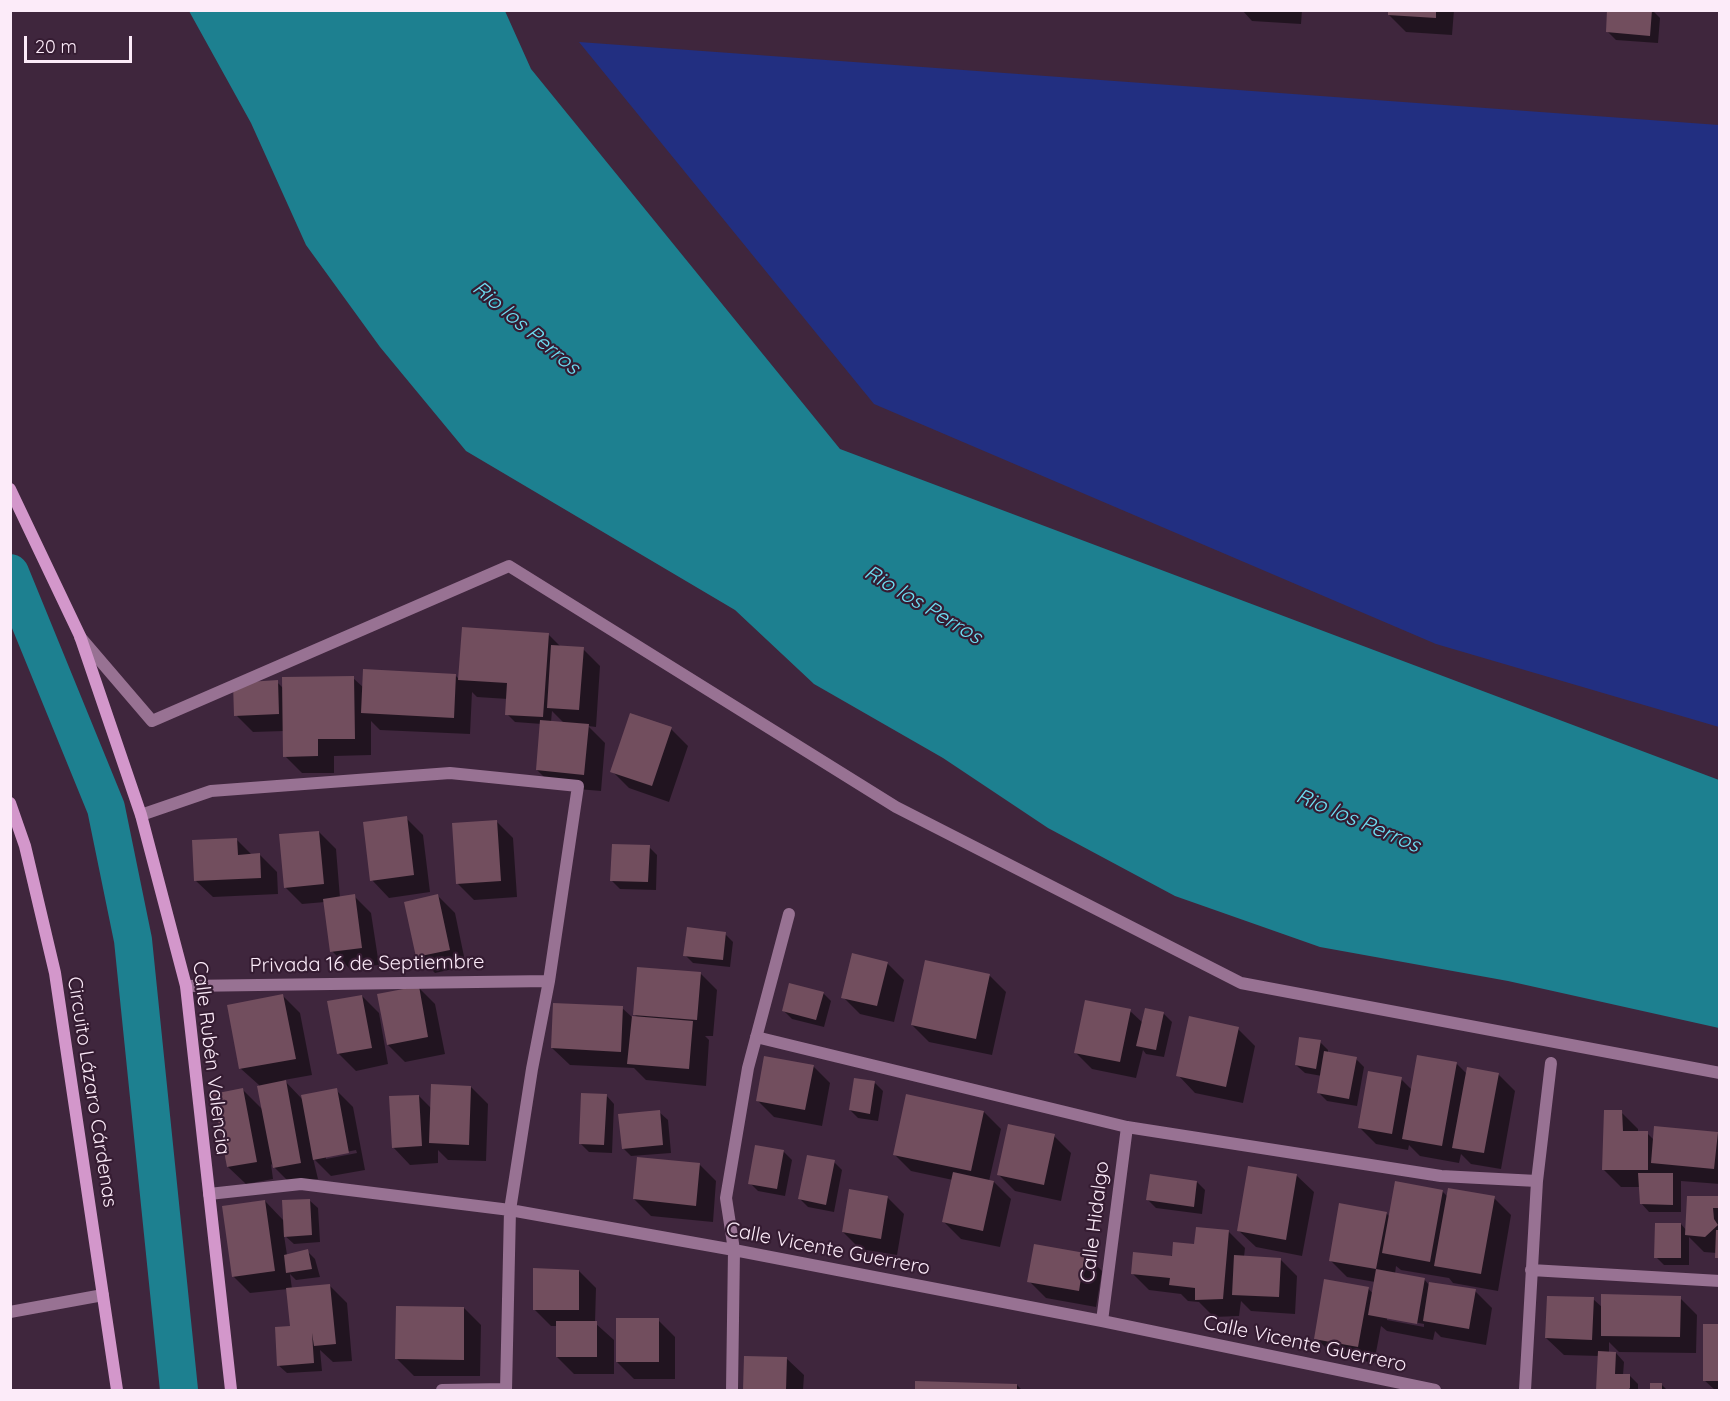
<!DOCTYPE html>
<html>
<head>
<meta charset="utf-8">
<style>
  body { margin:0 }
  #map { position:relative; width:1730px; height:1401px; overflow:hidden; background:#3f263d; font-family:Quicksand,sans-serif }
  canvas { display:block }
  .frame { position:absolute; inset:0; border:12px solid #fcebf9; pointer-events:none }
  .scale { position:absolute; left:24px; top:36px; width:108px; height:27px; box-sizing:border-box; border:3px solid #fcebf9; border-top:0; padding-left:8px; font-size:18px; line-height:21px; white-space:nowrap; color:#fcebf9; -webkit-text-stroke:4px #351c32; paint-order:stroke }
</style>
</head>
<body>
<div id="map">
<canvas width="1730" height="1401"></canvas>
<div class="frame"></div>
<div class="scale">20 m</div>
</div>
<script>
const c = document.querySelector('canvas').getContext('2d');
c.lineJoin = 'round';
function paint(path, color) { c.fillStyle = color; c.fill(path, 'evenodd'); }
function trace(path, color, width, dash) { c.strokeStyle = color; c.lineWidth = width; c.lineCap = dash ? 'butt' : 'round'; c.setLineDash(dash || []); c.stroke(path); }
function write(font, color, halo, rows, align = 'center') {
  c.font = font + ' Quicksand,sans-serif'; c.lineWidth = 4.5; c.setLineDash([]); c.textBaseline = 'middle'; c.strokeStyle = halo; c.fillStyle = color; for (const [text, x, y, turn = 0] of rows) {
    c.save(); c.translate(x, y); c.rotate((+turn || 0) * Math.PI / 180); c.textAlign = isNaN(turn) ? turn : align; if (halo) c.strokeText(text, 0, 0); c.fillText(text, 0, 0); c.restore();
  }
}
paint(new Path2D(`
  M579,42L1719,125V727L1436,644L874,404Z`), '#222f81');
paint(new Path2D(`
  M189,11H505L531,69L840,449L1719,780V1028L1508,981L1320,947L1175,896L1048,828L943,758L814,684L735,610L466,451L380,347L306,245L251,123Z`), '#1d8090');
paint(new Path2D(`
  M1242,10H1302L1301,24L1252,21Z
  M1389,10H1454L1452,35L1406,32L1389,15Z
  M1609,10H1652L1660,18L1658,43L1616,40L1607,31Z
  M548,634L561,647L583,649L600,666L596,727L588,726L605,743L601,791L554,787L537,770L542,724L515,722L507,714L508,699L477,697L472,692L470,734L380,730L371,721V755L334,756V773H302L285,756L284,731L253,732L236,715L277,682L283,688L353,678L364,688L455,675L460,680ZM552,711L565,724L551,722Z
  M671,729L688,746L669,802L629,788L612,771Z
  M406,818L423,835L430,892L389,898L372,880Z
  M496,821L513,838L517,897L474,900L457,883Z
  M319,832L336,849L340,898L354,896L371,913L379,965L349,968L332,951L325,902L302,904L285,887Z
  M236,839L252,855H260L277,872L278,894L213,897L195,880Z
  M649,847L657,855L656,890L620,889L612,881Z
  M438,896L455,913L466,966L435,973L418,956Z
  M725,934L733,942L730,967L693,963L685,955Z
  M887,963L904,980L894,1022L860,1014L843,997Z
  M700,973L717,990L713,1036H705L709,1040L706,1086L646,1080L634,1068L570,1065L552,1048L622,1008L632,1017L638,1018L634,1014Z
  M989,975L1006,992L992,1055L929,1042L912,1025Z
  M418,987L435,1004L445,1054L405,1062L388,1045Z
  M823,993L831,1001L824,1027L792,1019L784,1011Z
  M283,996L300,1013L312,1075L284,1080L303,1100L336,1090L353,1107L365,1170L331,1176L313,1158L318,1179L291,1184L271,1164L273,1179L246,1184L228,1167L243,1090L263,1110L259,1085L240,1068ZM356,1150L357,1153L326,1159V1156Z
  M362,996L379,1013L388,1064L356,1071L339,1054Z
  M1130,1011L1143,1023L1164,1014L1172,1022L1164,1057L1146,1054L1143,1050L1136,1078L1092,1069L1075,1052Z
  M1238,1029L1255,1046L1243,1103L1195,1093L1178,1075Z
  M1320,1042L1328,1050V1054L1356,1059L1364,1067L1357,1106L1327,1101L1319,1093L1322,1076L1305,1073L1296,1065Z
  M1457,1064L1467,1074H1498L1515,1091L1501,1169L1471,1164L1461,1154L1459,1163L1420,1156L1409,1145L1408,1150L1376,1144L1359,1127L1401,1079L1412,1090Z
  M813,1066L830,1083L822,1126L774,1117L757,1100Z
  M875,1083L883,1091L878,1121L858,1118L850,1110Z
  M471,1087L488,1104L486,1161L448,1160L438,1150V1163L410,1165L393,1147L419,1096L432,1109Z
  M606,1095L614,1104L612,1153L589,1152L580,1143Z
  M659,1112L668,1120L671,1153L631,1156L623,1148Z
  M984,1112L1001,1129L989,1181L994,1182L1011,1199L1000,1247L961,1239L944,1222L953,1180L911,1171L894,1154Z
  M1621,1112L1638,1129V1133H1647L1654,1140L1717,1133L1720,1136V1184L1681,1181V1212H1649L1641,1203L1640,1187H1621L1604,1170Z
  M1054,1136L1071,1153L1061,1201L1015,1191L998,1174Z
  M783,1151L792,1160L785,1196L758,1191L750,1183Z
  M834,1162L842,1170L834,1212L808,1207L800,1199Z
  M699,1164L716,1181L713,1222L651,1216L634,1199Z
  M1296,1175L1314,1192L1302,1256L1256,1247L1238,1230Z
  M1197,1182L1205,1190L1202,1214L1156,1208L1147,1199Z
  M1442,1191L1448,1197L1494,1198L1511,1215L1498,1291L1453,1283L1449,1278L1401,1270L1396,1266L1395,1274L1424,1279L1430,1286L1475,1291L1492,1308L1486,1345L1441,1337L1435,1331L1433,1340L1387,1331L1381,1326L1374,1363L1333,1355L1316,1338L1368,1288L1373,1294L1375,1282L1347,1277L1330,1260L1386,1213L1390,1217ZM1387,1317L1424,1324V1327L1387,1320Z
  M887,1197L904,1214L897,1255L860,1249L843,1232Z
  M1720,1198V1260L1717,1257V1253L1704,1252L1689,1237V1265H1664L1656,1257L1681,1224L1687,1231Z
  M309,1200L318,1208L320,1242L294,1244L284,1235L287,1255L307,1251L315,1259L320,1277L296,1280L290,1274L292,1289L330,1286L347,1303L352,1361L333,1362L320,1350L322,1371L287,1373L278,1365L294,1328L288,1289L250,1293L233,1276L265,1201L284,1221Z
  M1228,1231L1245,1248L1244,1257L1280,1259L1297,1276L1295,1314L1251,1311L1241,1301L1239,1316L1214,1317L1199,1302L1188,1301L1181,1294L1149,1290L1132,1273Z
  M1085,1254L1102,1271L1096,1307L1046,1298L1029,1281Z
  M579,1271L596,1288L595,1323L614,1340V1374H574L557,1357V1326H551L534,1309Z
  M1680,1298L1697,1315L1696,1353L1619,1352L1609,1342V1353H1616L1624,1362L1623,1375L1630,1376L1638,1384V1390H1598L1599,1356L1564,1355L1546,1338L1593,1299L1603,1308Z
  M464,1308L481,1325L480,1376H414L397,1359Z
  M658,1320L675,1337V1379H634L617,1362Z
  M1720,1325V1390H1715L1704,1380Z
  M745,1357L786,1358L804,1375L803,1390H744Z
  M917,1382L1017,1385L1022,1390H917Z
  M1651,1384H1661L1667,1390H1651Z`), '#0007');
trace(new Path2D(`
  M10,573L106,808L133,940L179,1390`), '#1d8090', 38);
paint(new Path2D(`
  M1388,10H1436V18L1388,15Z
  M1607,10H1652L1650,36L1606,32Z
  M462,627L549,633L543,717L505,715L507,683L458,680Z
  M551,645L584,647L579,710L547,708Z
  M363,669L456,674L454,718L361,713Z
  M354,676L355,739H318V756L283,757L282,677Z
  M278,680L279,714L234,716L233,683Z
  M630,713L672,727L652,786L610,772Z
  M540,720L589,724L584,775L536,770Z
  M407,816L414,875L370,881L363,822Z
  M497,820L501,881L456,884L452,823Z
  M319,831L324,884L284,888L279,834Z
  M237,838L238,855L260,853L261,878L194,881L192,840Z
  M612,844L650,845L648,882L610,881Z
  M355,894L362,948L330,952L323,899Z
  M438,894L450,950L416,957L404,902Z
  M687,927L726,932L723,960L683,956Z
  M852,953L888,962L877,1006L841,998Z
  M925,960L990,974L976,1039L911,1025Z
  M637,967L701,972L697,1020L633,1015Z
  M789,983L824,992L816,1020L782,1011Z
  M419,986L428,1037L387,1045L377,994Z
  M283,994L296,1059L239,1069L227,1005Z
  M362,995L372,1048L337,1054L327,1001Z
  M1085,1000L1131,1009L1120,1062L1074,1053Z
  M553,1003L623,1006L621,1052L551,1048Z
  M1145,1008L1164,1012L1156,1050L1136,1046Z
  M632,1016L693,1021L689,1069L627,1064Z
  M1189,1016L1239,1027L1226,1087L1176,1076Z
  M1299,1037L1321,1040L1316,1069L1295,1065Z
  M1324,1051L1357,1057L1349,1099L1317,1093Z
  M1417,1055L1457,1062L1442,1146L1402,1139Z
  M764,1056L814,1065L805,1110L756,1101Z
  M1467,1067L1499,1073L1484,1153L1452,1148Z
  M1368,1071L1402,1077L1392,1134L1358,1128Z
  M854,1078L875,1081L870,1114L849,1110Z
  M286,1080L301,1163L273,1168L257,1086Z
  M431,1084L471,1086L469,1145L429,1143Z
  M243,1088L257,1162L227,1167L213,1094Z
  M337,1088L349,1153L313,1160L301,1095Z
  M581,1093L607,1094L604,1145L579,1144Z
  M906,1094L984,1111L971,1171L893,1155Z
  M419,1095L422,1146L392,1148L389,1096Z
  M660,1110L663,1145L622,1149L618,1114Z
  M1604,1110H1622L1623,1131H1648V1170H1602Z
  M1008,1124L1055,1134L1044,1185L997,1175Z
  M1654,1126L1718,1132L1714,1169L1651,1163Z
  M755,1145L784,1150L777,1189L748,1184Z
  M807,1155L835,1160L826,1205L798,1199Z
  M637,1157L700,1163L696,1206L633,1199Z
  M1248,1166L1297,1174L1286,1240L1237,1231Z
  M953,1172L994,1181L983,1231L942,1222Z
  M1638,1173H1673V1205L1640,1204Z
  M1150,1174L1197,1181L1194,1207L1146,1200Z
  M1395,1181L1443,1190L1430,1262L1382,1253Z
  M1448,1188L1495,1196L1481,1274L1434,1266Z
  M849,1189L888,1196L881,1239L842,1232Z
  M1687,1196H1720V1208H1713L1714,1219L1718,1225L1705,1237L1685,1235Z
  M310,1199L312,1235L284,1237L282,1200Z
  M265,1200L275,1271L232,1277L222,1206Z
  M1339,1203L1387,1212L1376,1269L1329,1261Z
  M1655,1223H1681V1258H1654Z
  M1196,1227L1229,1230L1223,1299L1195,1300V1288L1169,1285L1170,1278L1131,1274L1133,1252L1172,1256L1173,1242L1194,1244Z
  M1716,1230H1720V1258H1715Z
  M1034,1244L1085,1253L1079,1291L1027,1282Z
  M308,1249L312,1269L286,1273L284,1255Z
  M1234,1255L1281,1258L1279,1297L1232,1295Z
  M533,1268L579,1270V1310H533Z
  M1376,1269L1425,1278L1417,1324L1368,1315Z
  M1324,1279L1369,1287L1358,1347L1314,1339Z
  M1429,1282L1476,1289L1469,1329L1423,1321Z
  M330,1284L336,1344L314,1346L312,1333L314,1363L277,1366L275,1327L290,1326L286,1288Z
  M1601,1294L1681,1296L1680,1337L1601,1336Z
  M1547,1296L1594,1297L1592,1340L1545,1338Z
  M396,1306L464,1307V1360L395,1359Z
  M616,1318H659V1362H616Z
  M556,1321H597V1357H556Z
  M1703,1324H1720V1381H1703Z
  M1598,1351L1616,1352L1615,1374H1630V1388L1628,1390H1596Z
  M744,1356L787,1357L786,1390H743Z
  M915,1381L1017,1384V1390H915Z
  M1650,1383H1662V1390H1650Z`), '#724e5e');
trace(new Path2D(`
  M80,637L152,721L509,566L896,807L1241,983L1720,1073
  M141,815L211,791L450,773L578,786L549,981L532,1069L510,1210L506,1390
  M186,986L549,981
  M756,1037L1127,1127L1441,1176L1537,1181L1525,1390
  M1537,1181L1551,1063
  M209,1194L301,1184L510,1210L734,1250L1102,1321L1435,1390
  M1531,1270L1720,1281
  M10,1312L103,1295
  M1102,1321L1127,1127
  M442,1390L506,1389
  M732,1390L734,1250L726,1198L748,1068L789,914`), '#987293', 12);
trace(new Path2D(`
  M10,489L80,636L141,815L186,986L231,1390
  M10,803L25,846L55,973L117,1390`), '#d397cb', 12);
write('20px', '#fcebf9', '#351c32', [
  ["Privada 16 de Septiembre",367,964,-1],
  ["Calle Rubén Valencia",211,1058,83],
  ["Circuito Lázaro Cárdenas",92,1092,81],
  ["Calle Hidalgo",1095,1222,-83],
  ["Calle Vicente Guerrero",828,1249,11],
  ["Calle Vicente Guerrero",1305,1344,12]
]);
write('italic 21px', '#6fe0f4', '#351c32', [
  ["Rio los Perros",526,328,40],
  ["Rio los Perros",923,605,31],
  ["Rio los Perros",1358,821,23]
]);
</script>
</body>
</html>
